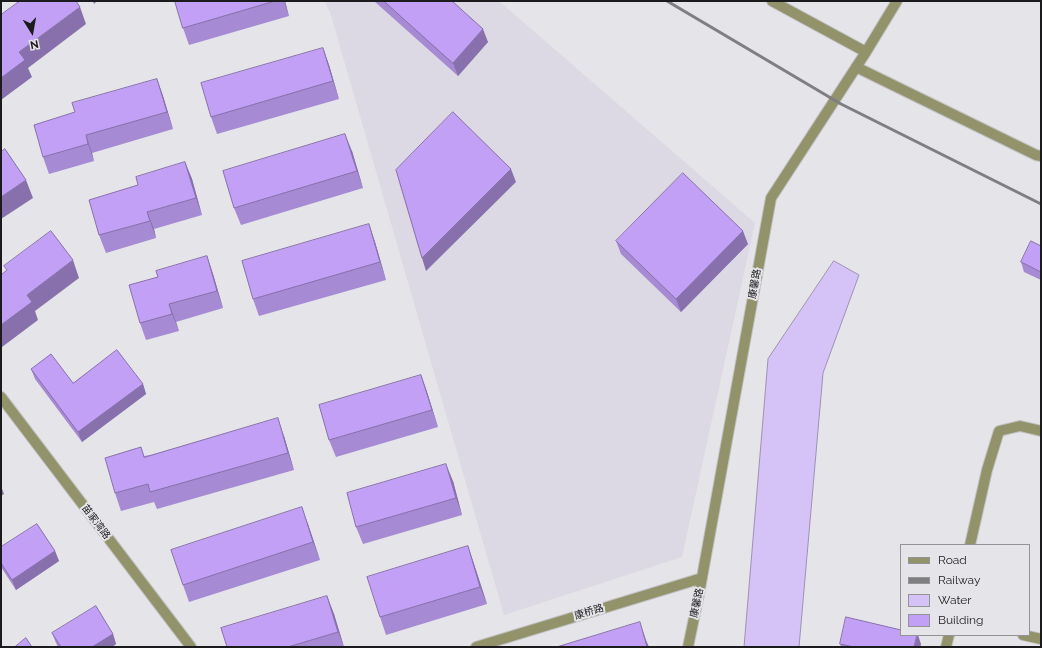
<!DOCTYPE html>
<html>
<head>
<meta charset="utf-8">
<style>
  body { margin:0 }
  #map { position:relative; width:1042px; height:648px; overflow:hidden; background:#e5e4e8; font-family:Raleway,sans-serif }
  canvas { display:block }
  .frame { position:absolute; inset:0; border:2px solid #1b1a1c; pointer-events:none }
  .legend { position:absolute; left:900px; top:544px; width:130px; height:92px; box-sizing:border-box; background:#e5e4e8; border:1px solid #949396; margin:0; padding:5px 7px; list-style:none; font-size:12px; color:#1b1a1c }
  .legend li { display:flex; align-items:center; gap:8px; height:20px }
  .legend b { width:20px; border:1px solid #949396 }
  .north { position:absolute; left:12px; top:12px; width:40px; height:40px; -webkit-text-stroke:3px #e5e4e8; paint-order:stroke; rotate:169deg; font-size:11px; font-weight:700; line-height:16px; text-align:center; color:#1b1a1c }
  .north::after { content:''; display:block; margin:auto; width:14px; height:18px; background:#1b1a1c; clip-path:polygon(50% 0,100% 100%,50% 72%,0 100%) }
</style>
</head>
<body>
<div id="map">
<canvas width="1042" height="648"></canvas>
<div class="frame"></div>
<ul class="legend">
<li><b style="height:5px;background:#92936b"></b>Road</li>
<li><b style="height:5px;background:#7f7e81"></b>Railway</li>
<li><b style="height:11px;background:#d5c3f7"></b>Water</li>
<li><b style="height:11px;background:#c1a0f5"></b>Building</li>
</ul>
<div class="north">N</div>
</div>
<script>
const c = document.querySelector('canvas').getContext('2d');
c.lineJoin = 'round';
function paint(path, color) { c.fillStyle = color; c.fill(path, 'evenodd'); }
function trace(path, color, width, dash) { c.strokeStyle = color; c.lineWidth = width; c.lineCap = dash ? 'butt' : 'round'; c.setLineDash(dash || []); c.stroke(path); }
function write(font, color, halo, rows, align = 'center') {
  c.font = font + ' Raleway,"Noto Sans SC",sans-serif'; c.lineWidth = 4; c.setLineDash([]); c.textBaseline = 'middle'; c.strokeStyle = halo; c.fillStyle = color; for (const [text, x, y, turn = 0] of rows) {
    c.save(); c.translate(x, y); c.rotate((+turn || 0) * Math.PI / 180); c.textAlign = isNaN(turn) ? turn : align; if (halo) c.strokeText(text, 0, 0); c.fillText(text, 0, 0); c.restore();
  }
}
paint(new Path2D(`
  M324,1H499L755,223L682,557L504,615L330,12Z`), '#dcd9e4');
const water = new Path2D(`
  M834,261L859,275L823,373L799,647H744L768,359Z`);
paint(water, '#d5c3f7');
trace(water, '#9d90b5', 1);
const minor = new Path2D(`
  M866,52L897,1
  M856,67L1036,155L1041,156
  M1,397L191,647
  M970,545L987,470L999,431L1020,426L1041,431
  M1023,635L1041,639
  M476,647L702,578
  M688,647L699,594L771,198L866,52L772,1
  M946,647L949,635`);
trace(minor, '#c1c0c3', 12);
trace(minor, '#92936b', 10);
trace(new Path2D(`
  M667,1L841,104L1041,204`), '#7f7e81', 3);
paint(new Path2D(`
  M175,1H285L289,16L189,45L183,28Z
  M374,1H452L488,42L458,76Z
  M323,48L329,65L339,99L217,134L211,117Z
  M157,79L163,96L173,129L92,153L94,161L49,174L43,157L75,112Z
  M352,151L363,188L241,225L234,208Z
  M185,162L192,179L202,215L154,229L156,238L106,253L99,235L138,185Z
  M369,224L375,242L386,280L259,316L253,299Z
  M616,241L748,244L681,312L621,254Z
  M1041,246V280L1024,272L1021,262Z
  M207,256L213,274L223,308L176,322L179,331L146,340L140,323L158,277Z
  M31,369L73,383L143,384L146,394L82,442L35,379Z
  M421,375L427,392L438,427L336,457L329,440Z
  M284,436L294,470L157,509L154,502L121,511L115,493L141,447L144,456Z
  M453,481L462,515L363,544L356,527Z
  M308,524L320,560L189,602L183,585Z
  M468,546L474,564L487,604L386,635L380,617Z
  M1,547L55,551L59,561L16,590L1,567Z
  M327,596L334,614L344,647H227Z
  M52,633L113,634L116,644L112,647H58L56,643Z
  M840,644H921L920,647H841Z`), '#a68ad3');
paint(new Path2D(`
  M93,1H97L94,4Z
  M284,1H285L289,16Z
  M80,7L86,24L28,68L32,77L1,100V78L19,52Z
  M483,29L488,42L458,76L453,63Z
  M323,48L329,65L339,99L333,81Z
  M157,79L163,96L173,129L167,112Z
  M345,134L352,151L363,188L357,171Z
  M86,135L92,153L94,161L88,144Z
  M185,162L192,179L202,215L196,198Z
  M511,169L516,182L426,271L422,258Z
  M26,180L33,198L1,219V197Z
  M147,212L154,229L156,238L150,221Z
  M369,224L375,242L386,280L380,262Z
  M743,231L748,244L681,312L676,299Z
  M207,256L213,274L223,308L217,291Z
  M73,260L79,278L35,311L38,320L2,347L1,344V325L27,295Z
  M169,304L176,322L179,331L172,314Z
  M421,375L427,392L438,427L432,410Z
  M143,384L146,394L82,442L78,432Z
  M278,418L284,436L294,470L288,453Z
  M446,464L453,481L462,515L456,498Z
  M1,486L4,494L1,496Z
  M302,507L308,524L320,560L313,542Z
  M468,546L474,564L487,604L480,587Z
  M55,551L59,561L16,590L12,580Z
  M327,596L334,614L344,647L338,632Z
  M640,622L646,640L649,647H647Z
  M113,634L116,644L112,647H92Z
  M917,635H918L921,644L920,647H914Z`), '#8770ac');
const building = new Path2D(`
  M20,1H76L80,7L19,52L25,60L1,78V15Z
  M175,1H275L183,28Z
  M384,1H452L483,29L453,63Z
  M323,48L333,81L211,117L201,83Z
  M157,79L167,112L86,135L88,144L43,157L34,125L75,112L72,103Z
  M453,112L511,169L422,258L396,170Z
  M345,134L357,171L234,208L223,171Z
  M5,149L26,180L1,197V152Z
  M185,162L196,198L147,212L150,221L99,235L89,200L138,185L136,177Z
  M683,173L743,231L676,299L616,241Z
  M369,224L380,262L253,299L242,261Z
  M51,231L73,260L27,295L32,302L1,325V275L7,270L4,266Z
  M1031,241L1041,246V272L1021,262Z
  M207,256L217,291L169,304L172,314L140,323L129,285L158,277L156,271Z
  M117,350L143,384L78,432L31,369L51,354L73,383Z
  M421,375L432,410L329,440L319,405Z
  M278,418L288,453L150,492L148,484L115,493L105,458L141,447L144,457Z
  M446,464L456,498L356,527L347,493Z
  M302,507L313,542L183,585L171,550Z
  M37,524L55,551L12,580L1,563V547Z
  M468,546L480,587L380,617L367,577Z
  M327,596L338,632L288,647H227L221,628Z
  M96,606L113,634L92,647H61L52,633Z
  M846,617L901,630V635H917L914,647H854L840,644Z
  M640,622L647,647H557Z
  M26,638L32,647H15Z`);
paint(building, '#c1a0f5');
trace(building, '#8770ac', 1);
write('10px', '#1b1a1c', '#e5e4e8', [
  ["康馨路",755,284,-80],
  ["苗家湾路",96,522,53],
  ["康馨路",697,603,-78],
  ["康桥路",589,612,-17]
]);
</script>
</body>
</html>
